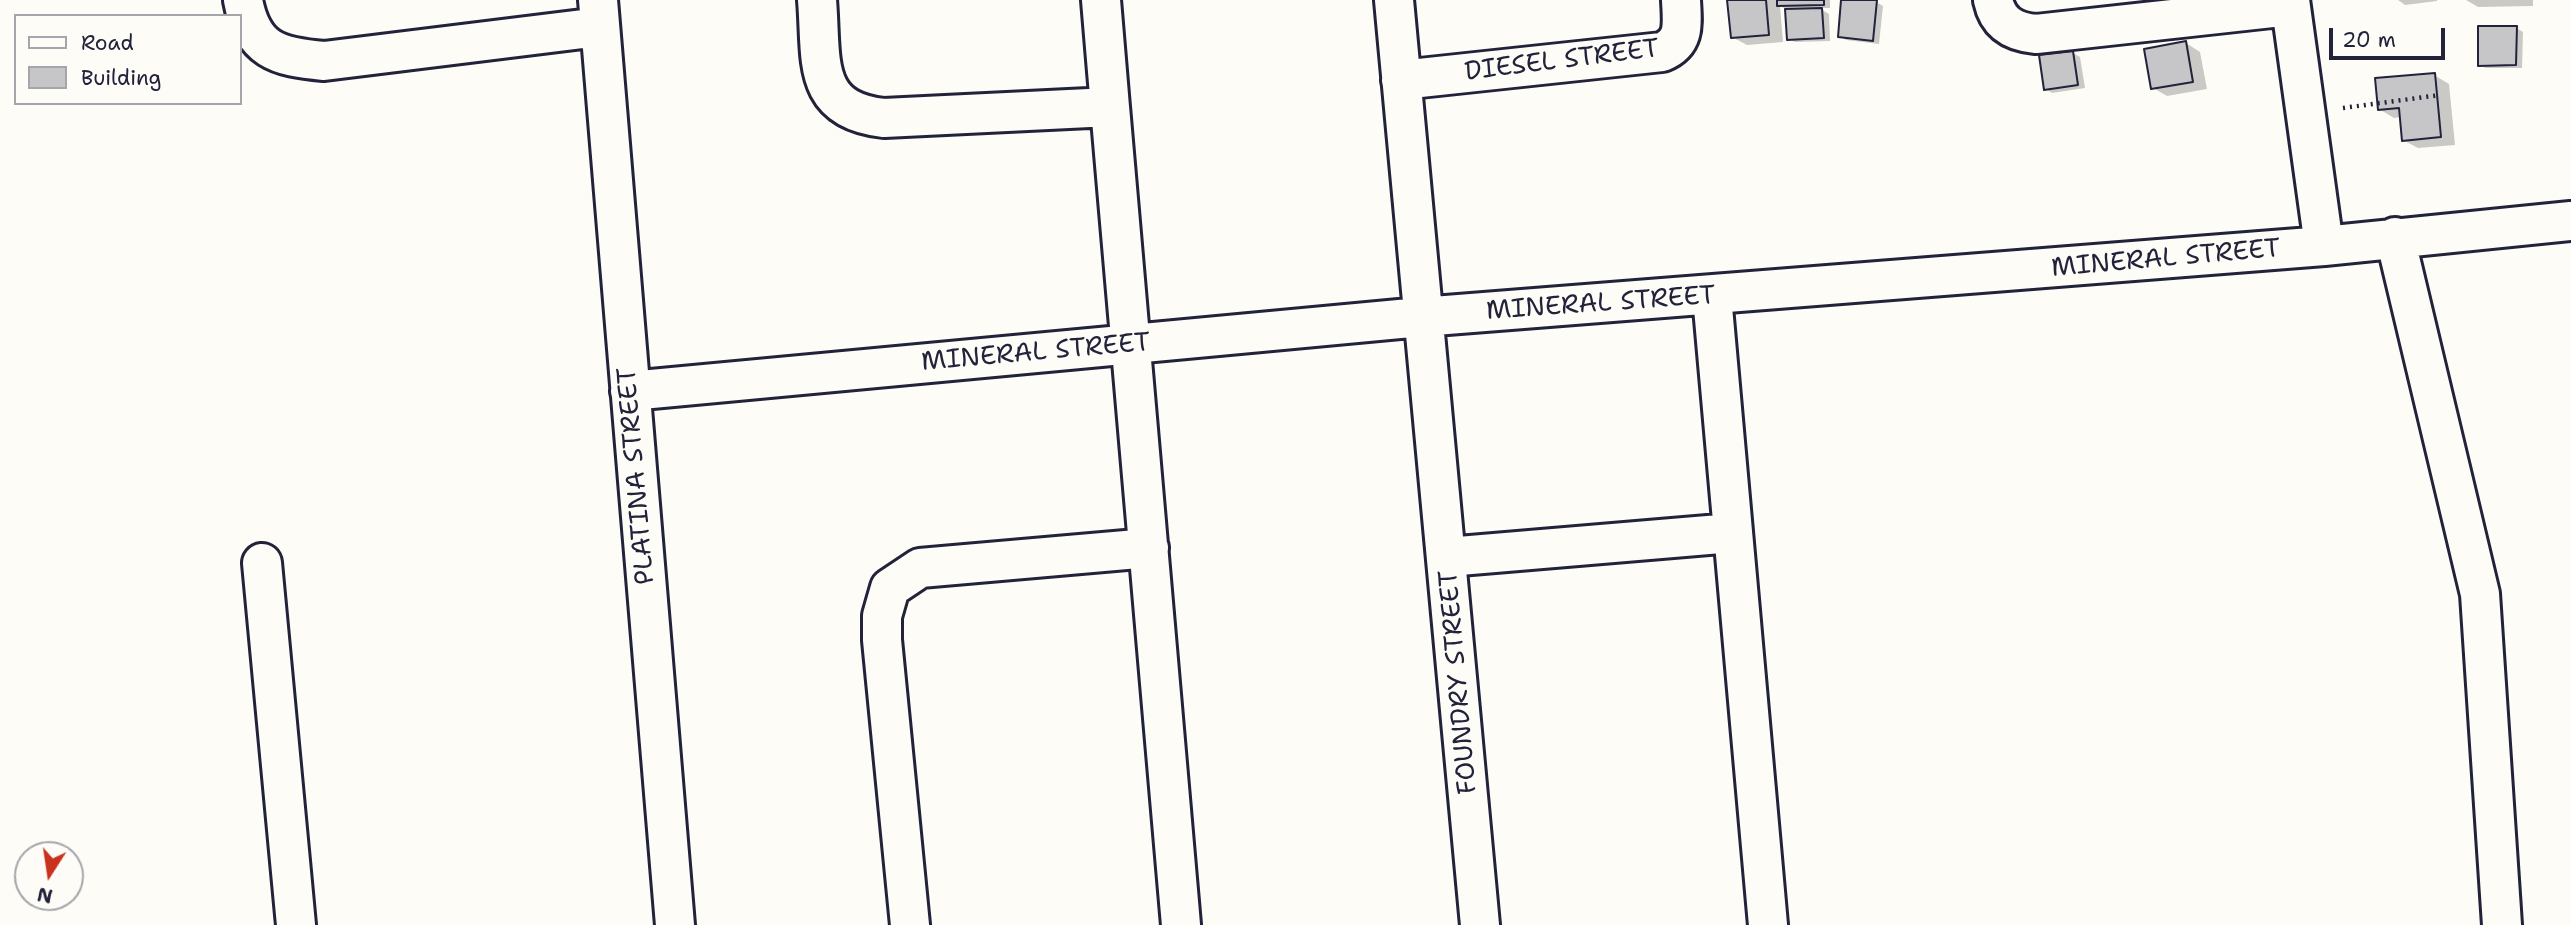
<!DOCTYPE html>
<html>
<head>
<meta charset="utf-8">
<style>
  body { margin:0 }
  #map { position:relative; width:2571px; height:925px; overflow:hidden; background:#fdfcf7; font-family:"Shantell Sans",sans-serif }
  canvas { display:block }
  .legend { position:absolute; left:14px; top:14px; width:228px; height:91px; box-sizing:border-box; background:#fdfcf7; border:2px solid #a5a5ac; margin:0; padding:9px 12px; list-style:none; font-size:21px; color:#22223b }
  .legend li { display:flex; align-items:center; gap:14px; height:35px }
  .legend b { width:35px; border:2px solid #a5a5ac }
  .north { position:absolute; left:14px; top:841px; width:70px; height:70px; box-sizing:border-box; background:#fdfcf7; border:2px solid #a5a5ac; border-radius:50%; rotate:192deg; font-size:19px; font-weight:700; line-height:28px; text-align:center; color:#22223b }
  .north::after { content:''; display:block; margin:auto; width:24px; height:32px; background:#c8321e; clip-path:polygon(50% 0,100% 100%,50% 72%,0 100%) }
  .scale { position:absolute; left:2329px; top:28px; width:116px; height:32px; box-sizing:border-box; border:4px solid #22223b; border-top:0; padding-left:9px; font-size:21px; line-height:24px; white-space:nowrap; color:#22223b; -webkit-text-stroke:5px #fdfcf7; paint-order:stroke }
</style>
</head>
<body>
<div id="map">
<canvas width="2571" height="925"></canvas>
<ul class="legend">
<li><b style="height:9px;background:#fdfcf7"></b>Road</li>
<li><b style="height:19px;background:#c6c6c8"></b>Building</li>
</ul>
<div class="north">N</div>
<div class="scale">20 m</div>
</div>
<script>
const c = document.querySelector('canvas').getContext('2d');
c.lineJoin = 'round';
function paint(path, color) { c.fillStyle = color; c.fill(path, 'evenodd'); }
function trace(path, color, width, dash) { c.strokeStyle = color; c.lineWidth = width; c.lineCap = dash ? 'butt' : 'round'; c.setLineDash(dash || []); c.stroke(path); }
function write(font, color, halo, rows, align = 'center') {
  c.font = font + ' "Shantell Sans",sans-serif'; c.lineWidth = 7; c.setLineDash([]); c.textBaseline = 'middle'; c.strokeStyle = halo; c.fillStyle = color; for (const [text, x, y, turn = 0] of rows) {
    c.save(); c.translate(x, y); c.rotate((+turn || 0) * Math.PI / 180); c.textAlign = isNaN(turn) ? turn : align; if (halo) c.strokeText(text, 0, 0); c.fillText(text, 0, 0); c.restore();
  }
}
paint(new Path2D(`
  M1728,0H1830V8H1819L1829,14L1830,41L1795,42L1788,38L1786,9L1780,6L1783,42L1747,45L1732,37Z
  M1843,0L1876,2L1883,6L1879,44L1846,40L1840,36Z
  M2398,0H2437V1L2405,5Z
  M2466,0H2533V6L2478,7Z
  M2516,28L2523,32L2522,68H2486L2479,65Z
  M2186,43L2200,52L2207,89L2167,96L2153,88Z
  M2073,53L2080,57L2085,88L2052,93L2046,89Z
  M2434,75L2449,84L2455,145L2418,148L2403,140L2401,117L2394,118L2379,109Z`), '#0003');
const building = new Path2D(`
  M1727,0H1766L1769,35L1731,38Z
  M1777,0H1824V5L1777,6Z
  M1841,0H1877L1873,41L1838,37Z
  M1822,8L1824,38L1787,40L1785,9Z
  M2478,26H2517L2516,65L2478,66Z
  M2186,41L2193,82L2151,89L2144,49Z
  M2073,51L2078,85L2044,90L2039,55Z
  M2435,73L2441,137L2402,141L2399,108L2378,110L2375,78Z`);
paint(building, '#c6c6c8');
trace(building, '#22223b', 2);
const minor = new Path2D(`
  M243,0C252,50 277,57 324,61L599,27
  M598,0L675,925
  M817,0C822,59 810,110 884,118L1110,107L1101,0
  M1394,0C1420,309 1453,617 1480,925
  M1993,0C1998,23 2013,32 2036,34L2290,6
  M2290,0L2324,246
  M1401,80L1662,52C1686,42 1682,23 1681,0
  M1110,107L1181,925
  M2395,237L2480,594L2502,925
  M1712,296L1768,925
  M630,391L1421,317L2324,246L2571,221
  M1447,557L1732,533
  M262,563L296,925
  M910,925L882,640V616L890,588L920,568L1149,548`);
trace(minor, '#22223b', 44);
trace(new Path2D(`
  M2343,108L2440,95`), '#22223b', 4.5, [2, 5]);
trace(minor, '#fdfcf7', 38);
write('26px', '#22223b', '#fdfcf7', [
  ["DIESEL STREET",1562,61,-7],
  ["MINERAL STREET",2166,259,-5],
  ["MINERAL STREET",1601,304,-4],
  ["MINERAL STREET",1036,353,-5],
  ["PLATINA STREET",637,476,-95],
  ["FOUNDRY STREET",1459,682,-95]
]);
</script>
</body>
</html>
